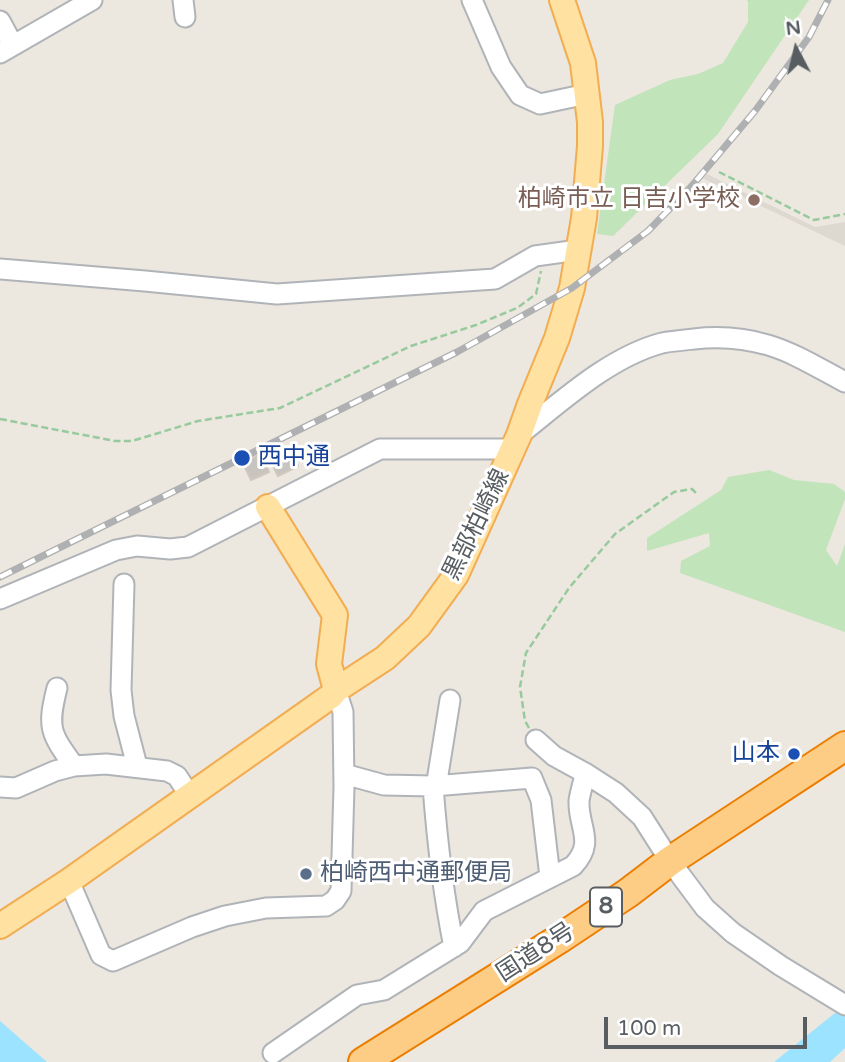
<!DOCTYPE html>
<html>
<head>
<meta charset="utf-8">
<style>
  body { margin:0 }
  #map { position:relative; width:845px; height:1062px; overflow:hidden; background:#ece7df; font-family:"Varela Round",sans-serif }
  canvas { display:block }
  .north { position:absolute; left:761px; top:14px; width:70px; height:70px; -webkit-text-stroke:5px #fff; paint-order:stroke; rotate:353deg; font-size:19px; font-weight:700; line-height:28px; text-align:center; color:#585d61 }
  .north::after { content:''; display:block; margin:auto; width:24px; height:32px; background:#585d61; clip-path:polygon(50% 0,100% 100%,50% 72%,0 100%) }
  .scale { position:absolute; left:604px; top:1017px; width:203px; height:32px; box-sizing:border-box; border:4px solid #585d61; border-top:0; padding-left:9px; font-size:21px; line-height:24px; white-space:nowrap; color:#585d61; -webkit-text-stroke:5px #fff; paint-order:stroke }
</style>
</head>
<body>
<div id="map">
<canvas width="845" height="1062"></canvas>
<div class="north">N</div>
<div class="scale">100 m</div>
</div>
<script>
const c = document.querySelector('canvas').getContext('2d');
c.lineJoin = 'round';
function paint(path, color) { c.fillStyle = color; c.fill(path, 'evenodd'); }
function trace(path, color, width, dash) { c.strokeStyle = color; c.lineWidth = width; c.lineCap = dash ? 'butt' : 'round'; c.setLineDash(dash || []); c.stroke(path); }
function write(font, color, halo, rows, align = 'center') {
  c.font = font + ' "Varela Round","Noto Sans JP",sans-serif'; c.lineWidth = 6; c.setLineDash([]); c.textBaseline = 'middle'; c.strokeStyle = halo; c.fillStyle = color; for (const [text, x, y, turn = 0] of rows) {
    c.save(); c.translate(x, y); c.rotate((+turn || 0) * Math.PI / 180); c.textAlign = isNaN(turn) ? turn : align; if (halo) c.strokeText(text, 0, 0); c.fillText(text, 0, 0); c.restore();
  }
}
paint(new Path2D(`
  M707,174L815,227L845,222V246L702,178Z`), '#ded9d0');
paint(new Path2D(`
  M746,0H809L718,134L613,236L597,234L615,105L670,80L698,74L723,63L748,22V1Z
  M769,470L794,480L834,484L845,492V499L826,550L837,566L845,544V632L680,573L681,561L710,546L709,533L647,551V538L721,490L728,477Z`), '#c1e4bb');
paint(new Path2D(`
  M845,1005V1048L830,1062H774Z
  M0,1021L47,1062H0Z`), '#9ce3ff');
const building = new Path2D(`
  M261,454L269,472L251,480L243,463Z
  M293,454L298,466L278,476L272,464Z`);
paint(building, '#c8c4bf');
trace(building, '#d0c8be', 2);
const minor = new Path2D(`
  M183,0L185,17
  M472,0L501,67L520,95L540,104L587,94
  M0,21L13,45
  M0,53L92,0
  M0,269L145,281L277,294L495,279L535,256L578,250
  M519,435C561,402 609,357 662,343C672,341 684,340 694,339C719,336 744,338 768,345C795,353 820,369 845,382
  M124,584L121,690L124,716L137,766
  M0,599L116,550L137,546L170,549L188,547L380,449H513
  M57,688C47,728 50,733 74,766
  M450,700L437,781L433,786C437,840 443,893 454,947
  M536,740L554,756L585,773L616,793L642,817L670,861L705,908L733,933L781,966L845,1005
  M344,774L384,785L433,786L532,778L541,800L550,877
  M0,787L16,788L55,771L74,766L106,764L167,771L177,776L190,796
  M69,881L101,955L113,961L192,927L225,916L266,908L326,906L335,900L341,891L344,787L343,712L336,690
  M273,1053L357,995L384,990L460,943L484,911L573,866C596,842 578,828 579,801C580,792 584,782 585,773`);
const major = new Path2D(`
  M268,507L335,615L329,664L336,690
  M0,926L69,881L331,696L336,690L385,658L419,626L456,575L519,435L530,404L557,338L572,288L584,218L590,146V122L583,63L562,0`);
const highway = new Path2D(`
  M363,1062L559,939L628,893L670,861L845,746`);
trace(minor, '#b0b4b8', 23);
trace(major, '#f2ad52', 28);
trace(highway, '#eb7e00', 32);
trace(new Path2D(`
  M719,172L814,220L845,214
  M0,419L115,441H132L198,421L280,408L411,346L476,325L517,308L536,294L541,271
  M529,728L525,721L520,687L526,653L569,588L615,534L674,492L692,489L698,495`), '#97ca9d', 2.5, [7, 3.5]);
trace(minor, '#fff', 19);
trace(major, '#ffe1a1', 24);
trace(highway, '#fdcc85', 28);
const rail = new Path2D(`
  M0,577L457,352L572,288L648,231L690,188L755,111L809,37L828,0`);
trace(rail, '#afb0b1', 7);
trace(rail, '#fff', 4.5, [13]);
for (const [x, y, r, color] of [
  [754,200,7,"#8d6e63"],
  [242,458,9,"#1a4fb4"],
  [794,754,7,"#1a4fb4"],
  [306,874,7,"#5c6f8a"]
]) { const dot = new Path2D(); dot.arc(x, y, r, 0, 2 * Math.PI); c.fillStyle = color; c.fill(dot); trace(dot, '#fff', 2.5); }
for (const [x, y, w] of [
  [606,907,32]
]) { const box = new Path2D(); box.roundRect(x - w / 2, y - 19.5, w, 39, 5); c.fillStyle = '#fff'; c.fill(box); trace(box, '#585d61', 2); }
write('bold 23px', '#585d61', null, [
  ["8",606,907]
]);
write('24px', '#785e54', '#fff', [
  ["柏崎市立 日吉小学校",740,200]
], 'right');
write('24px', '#164399', '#fff', [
  ["西中通",258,458],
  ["山本",780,754,"right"]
], 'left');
write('24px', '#585d61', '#fff', [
  ["黒部柏崎線",477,525,-64],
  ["国道8号",536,953,-33]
]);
write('24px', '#4e5e75', '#fff', [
  ["柏崎西中通郵便局",320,874]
], 'left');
</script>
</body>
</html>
